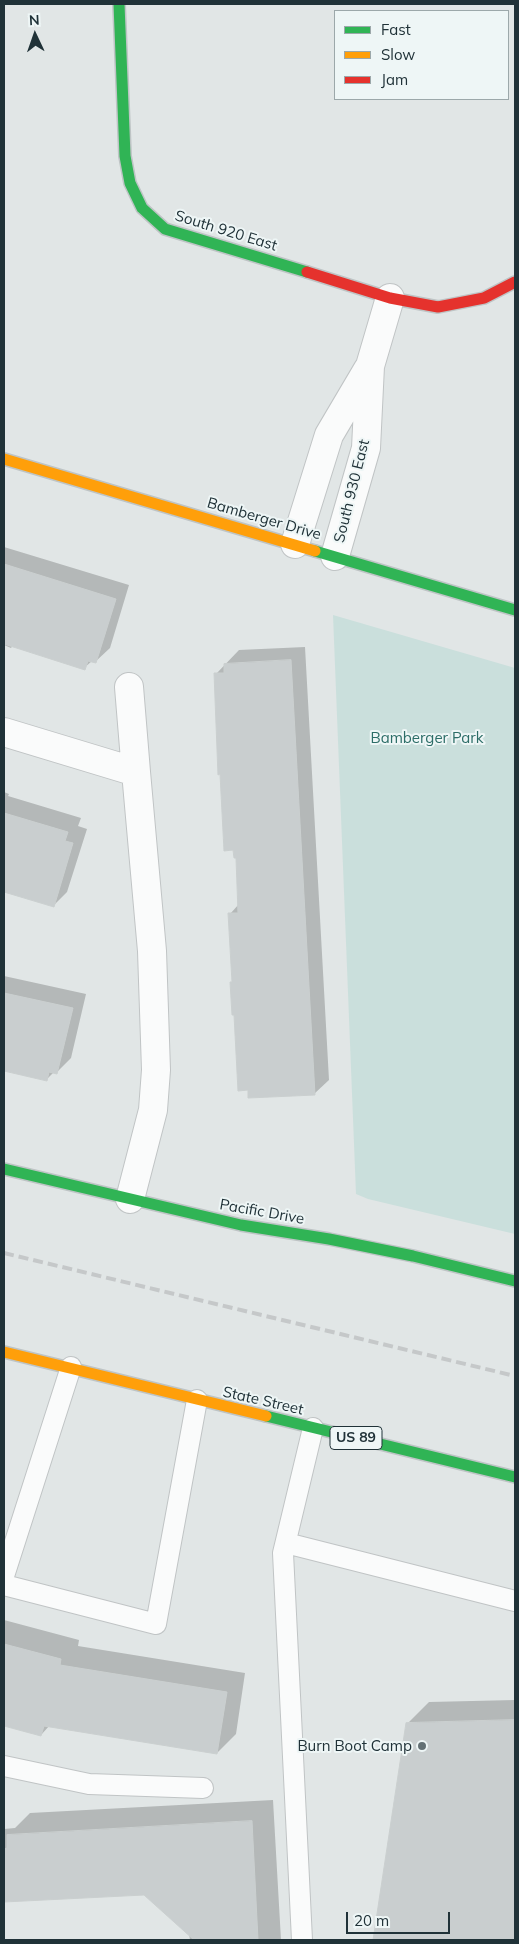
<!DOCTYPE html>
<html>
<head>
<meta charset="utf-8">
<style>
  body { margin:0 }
  #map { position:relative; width:519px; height:1944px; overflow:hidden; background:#e1e6e6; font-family:Mulish,sans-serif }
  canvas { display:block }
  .frame { position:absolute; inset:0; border:5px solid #203238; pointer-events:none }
  .legend { position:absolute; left:334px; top:10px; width:175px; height:90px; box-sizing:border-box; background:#eef6f6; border:1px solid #9ca8aa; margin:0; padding:6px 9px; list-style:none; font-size:15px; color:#203238 }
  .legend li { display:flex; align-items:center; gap:10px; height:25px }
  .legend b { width:25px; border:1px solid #9ca8aa }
  .north { position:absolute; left:10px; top:10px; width:50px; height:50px; -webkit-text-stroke:4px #eef6f6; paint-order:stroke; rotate:357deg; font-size:14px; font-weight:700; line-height:20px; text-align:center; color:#203238 }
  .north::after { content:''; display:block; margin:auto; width:18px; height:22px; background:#203238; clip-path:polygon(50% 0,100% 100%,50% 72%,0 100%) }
  .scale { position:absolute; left:346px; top:1912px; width:104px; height:22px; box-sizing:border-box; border:2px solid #203238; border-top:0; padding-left:6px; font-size:15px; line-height:18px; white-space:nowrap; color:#203238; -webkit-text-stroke:4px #eef6f6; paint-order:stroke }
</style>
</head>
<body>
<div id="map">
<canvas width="519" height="1944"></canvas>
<div class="frame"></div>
<ul class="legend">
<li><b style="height:6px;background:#30b455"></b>Fast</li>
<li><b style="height:6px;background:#ff9f0a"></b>Slow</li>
<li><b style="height:6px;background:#e5322d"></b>Jam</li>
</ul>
<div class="north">N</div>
<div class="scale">20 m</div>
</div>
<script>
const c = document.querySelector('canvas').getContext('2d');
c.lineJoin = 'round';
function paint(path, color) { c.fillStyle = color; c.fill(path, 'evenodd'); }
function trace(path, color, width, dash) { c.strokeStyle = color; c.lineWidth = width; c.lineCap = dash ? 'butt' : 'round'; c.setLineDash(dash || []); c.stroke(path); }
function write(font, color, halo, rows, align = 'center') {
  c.font = font + ' Mulish,sans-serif'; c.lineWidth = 4; c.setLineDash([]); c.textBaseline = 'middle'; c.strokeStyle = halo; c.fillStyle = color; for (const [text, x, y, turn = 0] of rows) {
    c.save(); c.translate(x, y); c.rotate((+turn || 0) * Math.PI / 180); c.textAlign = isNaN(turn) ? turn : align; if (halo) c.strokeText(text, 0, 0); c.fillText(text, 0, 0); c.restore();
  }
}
paint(new Path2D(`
  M333,615L515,668V1234L368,1199L356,1194Z`), '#cadfdc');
paint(new Path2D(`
  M4,547L129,585L110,648L95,662L92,661L84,668L13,645L11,648L4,645Z
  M305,647L329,1080L314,1094L233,981L230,914L239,904L237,857L216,674L239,650Z
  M4,792L9,794L8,796L81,818L78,826L87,829L67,892L53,906L4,891Z
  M4,976L86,994L71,1058L57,1072H54L46,1080L4,1070Z
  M4,1620L79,1640L78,1646L245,1673L236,1734L217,1753L50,1725L41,1735L4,1725Z
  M515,1700V1940H375L407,1724L429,1702Z
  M273,1800L281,1940H190L189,1934L145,1893L4,1901V1829L15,1828L30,1813Z`), '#0003');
const building = new Path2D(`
  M4,564L116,599L96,663L88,661L85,670L4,644Z
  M291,660L315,1095L248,1098V1090L238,1091L234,1015H232L230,982H232L228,913H238L236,858H234L233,850L224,851L220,774L218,775L214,673H224V664Z
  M4,813L68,832L65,841L73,843L54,907L4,892Z
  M4,993L73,1008L57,1074L49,1072L47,1081L4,1071Z
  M4,1644L61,1659L60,1665L227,1692L217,1754L44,1726L41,1736L4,1726Z
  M515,1720V1940H373L406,1723Z
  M252,1821L258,1940H194L144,1895L4,1902V1849L7,1848V1835Z`);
paint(building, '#c9cecf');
trace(building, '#cacfcf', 1);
const lane = new Path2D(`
  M286,1543L515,1601
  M4,1576L71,1367
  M4,1585L156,1624L197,1400
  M4,1766L89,1784L203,1788
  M302,1940L283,1553L313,1428`);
const street = new Path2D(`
  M295,544L329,435L368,369
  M335,556L366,448L370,366L390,298
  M4,732L136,772L129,687
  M130,1199L153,1110L156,1070L152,951L136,772`);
const fast = new Path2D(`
  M119,4L125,156L130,183L142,208L165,229L307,272
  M315,551L515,610
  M4,1169L241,1225L329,1239L413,1256L515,1281
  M266,1416L515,1477`);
const slow = new Path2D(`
  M4,459L315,551
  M4,1352L266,1416`);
const jam = new Path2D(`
  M307,272L390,298L438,307L484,298L515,282`);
trace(lane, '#c0c4c5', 22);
trace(street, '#c0c4c5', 30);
trace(fast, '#bec4c5', 14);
trace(slow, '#bec4c5', 14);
trace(jam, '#bec4c5', 14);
trace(lane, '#fafbfb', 20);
trace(street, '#fafbfb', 28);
trace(fast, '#30b455', 11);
trace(slow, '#ff9f0a', 11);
trace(jam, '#e5322d', 11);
trace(new Path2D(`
  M4,1253L515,1376`), '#c5c8c9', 4, [10, 5]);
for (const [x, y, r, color] of [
  [422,1746,5,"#647175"]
]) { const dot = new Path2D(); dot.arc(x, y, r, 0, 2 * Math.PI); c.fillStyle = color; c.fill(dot); trace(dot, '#eef6f6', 2); }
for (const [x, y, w] of [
  [356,1438,52]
]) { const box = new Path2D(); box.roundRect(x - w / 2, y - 11.5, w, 23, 4); c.fillStyle = '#eef6f6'; c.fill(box); trace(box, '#203238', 1); }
write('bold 14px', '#203238', null, [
  ["US 89",356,1438]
]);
write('15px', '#203238', '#eef6f6', [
  ["South 920 East",226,231,17],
  ["South 930 East",352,491,-76],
  ["Bamberger Drive",264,519,16],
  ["Pacific Drive",262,1212,10],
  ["State Street",263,1401,13]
]);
write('15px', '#2c6d67', '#eef6f6', [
  ["Bamberger Park",427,738]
]);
write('15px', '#203238', '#eef6f6', [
  ["Burn Boot Camp",412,1746]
], 'right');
</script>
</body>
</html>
